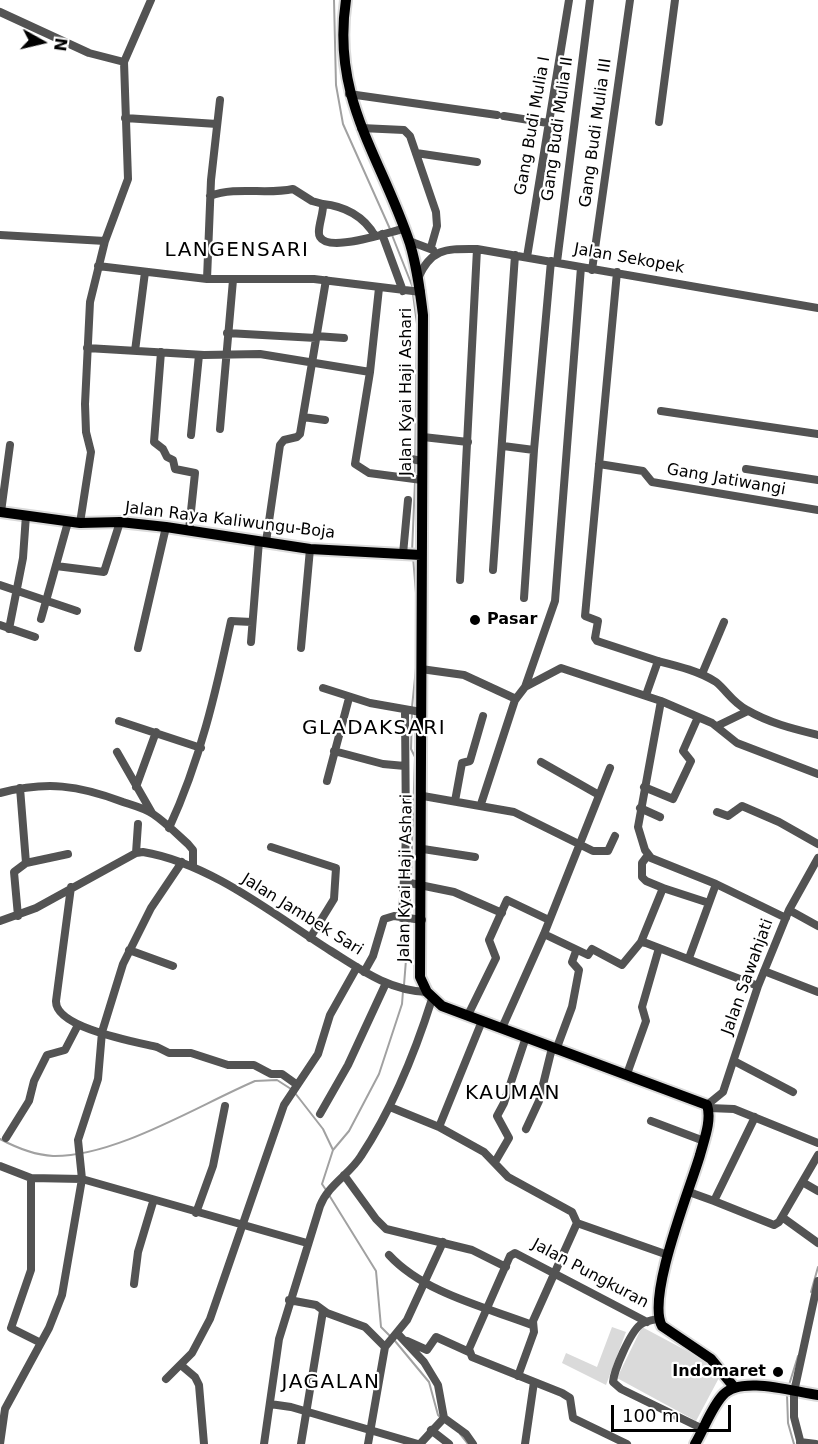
<!DOCTYPE html>
<html>
<head>
<meta charset="utf-8">
<style>
  body { margin:0 }
  #map { position:relative; width:818px; height:1444px; overflow:hidden; background:#fff; font-family:"DejaVu Sans",sans-serif }
  canvas { display:block }
  .north { position:absolute; left:12px; top:12px; width:60px; height:60px; -webkit-text-stroke:4px #fff; paint-order:stroke; rotate:98deg; font-size:16px; font-weight:700; line-height:24px; text-align:center; color:#000 }
  .north::after { content:''; display:block; margin:auto; width:21px; height:27px; background:#000; clip-path:polygon(50% 0,100% 100%,50% 72%,0 100%) }
  .scale { position:absolute; left:611px; top:1405px; width:120px; height:27px; box-sizing:border-box; border:3px solid #000; border-top:0; padding-left:8px; font-size:18px; line-height:21px; white-space:nowrap; color:#000; -webkit-text-stroke:4px #fff; paint-order:stroke }
</style>
</head>
<body>
<div id="map">
<canvas width="818" height="1444"></canvas>
<div class="north">N</div>
<div class="scale">100 m</div>
</div>
<script>
const c = document.querySelector('canvas').getContext('2d');
c.lineJoin = 'round';
function paint(path, color) { c.fillStyle = color; c.fill(path, 'evenodd'); }
function trace(path, color, width, dash) { c.strokeStyle = color; c.lineWidth = width; c.lineCap = dash ? 'butt' : 'round'; c.setLineDash(dash || []); c.stroke(path); }
function write(font, color, halo, rows, align = 'center') {
  c.font = font + ' "DejaVu Sans",sans-serif'; c.lineWidth = 4.5; c.setLineDash([]); c.textBaseline = 'middle'; c.strokeStyle = halo; c.fillStyle = color; for (const [text, x, y, turn = 0] of rows) {
    c.save(); c.translate(x, y); c.rotate((+turn || 0) * Math.PI / 180); c.textAlign = isNaN(turn) ? turn : align; if (halo) c.strokeText(text, 0, 0); c.fillText(text, 0, 0); c.restore();
  }
}
paint(new Path2D(`
  M612,1327L626,1332L606,1385L562,1363L566,1353L597,1367Z
  M642,1327L702,1359L720,1376L696,1421L617,1378Z`), '#dadada');
trace(new Path2D(`
  M334,0L336,85L343,124L390,229
  M392,235L413,288
  M413,294L417,324L415,477
  M412,552L415,482
  M413,557L417,605
  M412,707L416,668
  M411,880L415,757L411,749L412,713
  M409,916L411,886
  M404,985L409,922
  M295,1093L323,1129L333,1150
  M0,1139C15,1147 35,1155 53,1156C115,1157 197,1106 255,1081L277,1080L291,1089
  M326,1190L322,1184L333,1150L349,1131L379,1074L402,1004L403,991
  M329,1195L376,1271L381,1327L391,1337
  M811,1292L818,1267
  M395,1341L429,1382L438,1415L442,1419
  M789,1385L798,1356
  M787,1394L788,1423L794,1444
  M460,1434L468,1444`), '#a1a1a1', 2);
const major = new Path2D(`
  M346,0C331,99 381,156 410,244C417,267 420,291 423,315L420,977L427,992L442,1006L707,1105C712,1120 704,1140 700,1155C690,1189 646,1297 662,1326L711,1359L734,1387
  M0,512L80,523L120,522L166,527L310,549L421,555
  M695,1444C704,1429 711,1408 723,1395C741,1375 794,1392 818,1395`);
trace(major, '#dbdbdb', 14);
trace(new Path2D(`
  M0,12L89,53L124,62
  M349,94L497,115
  M504,116L548,123
  M125,118L217,124
  M659,122L675,0
  M361,128L404,130L410,136L436,212L437,226L431,247
  M416,153L477,162
  M210,196C237,186 266,195 293,189L312,201L323,204C324,213 316,231 320,237C329,253 389,232 403,229
  M323,204C344,206 364,216 375,236
  M382,234L403,291
  M0,235L105,241
  M409,241L433,250
  M527,257L569,0
  M557,262L590,0
  M98,266L207,279H314L421,292
  M592,270L630,0
  M617,272L585,616L598,621L595,638L597,641L658,661
  M418,278C432,247 447,249 477,249L818,308
  M207,279L211,180L220,100
  M379,288L370,372L355,464L369,473L422,480
  M227,333L316,338
  M316,336L344,338
  M87,348L204,355L260,354L370,372
  M135,351L145,272
  M161,352L154,442L163,449L167,457L173,460L175,469L195,473L189,530
  M661,411L818,434
  M303,417L325,420
  M220,429L233,280
  M191,435L199,355
  M423,437L468,442
  M503,446L534,450L524,598
  M534,450L551,261
  M411,459L422,461
  M599,464L643,471L652,482L818,510
  M746,469L818,480
  M1,512L10,445
  M80,523L91,452L86,432L85,404L90,302L105,241L128,179L124,62L151,0
  M266,542L280,445L284,440L297,437L300,434L326,280
  M403,554L408,500
  M56,566L104,572L120,522
  M493,570L515,255
  M460,580L477,249
  M0,585L77,611
  M41,619L68,522
  M0,625L35,637
  M9,629L23,558L26,515
  M251,642L259,541
  M138,648L166,527
  M301,648L310,549
  M421,669L464,675L516,699
  M702,674L724,622
  M525,687L555,601L581,267
  M323,688L370,703L421,712
  M646,695L658,661C678,666 699,671 716,682C727,691 732,702 747,710C769,723 794,729 818,735
  M661,701L638,827L645,850L651,858L716,884L786,918
  M119,721L201,748
  M717,726L748,711
  M334,751L383,764L405,766
  M117,752L152,813
  M541,762L599,795
  M327,781L349,698
  M136,787L156,732
  M644,787L673,799L691,761L683,751L698,717
  M0,793C47,781 78,785 123,802C132,805 144,808 153,814C165,822 177,834 188,844L193,850V865
  M423,796L514,812L593,851H608L615,836
  M455,801L462,763L470,761L483,716
  M481,804L515,700L525,687L561,668L661,701L712,723L737,743L818,774
  M640,808L660,817
  M717,812L728,816L742,806L779,822L818,844
  M169,828C200,761 216,692 231,621L252,622
  M271,847L336,868L334,899L310,938
  M423,849L475,857
  M136,853L138,824
  M648,855L642,863V877L646,881L663,888
  M26,863L68,854
  M405,882L454,892L502,913
  M71,887L56,1001C55,1028 136,1042 157,1047L169,1053H191L228,1065H254L271,1074H282L296,1084
  M789,910L818,926
  M18,916L14,872L26,863L20,788
  M402,918L406,836L405,711
  M0,921L36,908L136,853L143,852C210,863 274,915 331,951C361,970 390,991 427,992
  M544,934L588,955L592,949L622,965L641,942L646,943L758,986
  M641,942L663,888L709,903
  M129,950L173,966
  M689,958L716,884
  M764,971L818,992
  M364,972L373,956L384,919L394,916L422,920
  M468,1015L496,958L489,940L507,900L549,920
  M502,1028L544,934L610,768
  M556,1050L572,1007L579,970L572,962L576,951
  M734,1061L793,1092
  M627,1074L646,1021L642,1007L659,948
  M707,1105L723,1092L758,986L789,910L818,858
  M390,1107L439,1127L484,1152L508,1177L572,1212L577,1223L668,1255
  M709,1108L734,1109L818,1143
  M320,1114L348,1065L386,983
  M651,1121L704,1141
  M439,1127L482,1021
  M526,1129L539,1101L552,1048
  M6,1138L29,1101L34,1081L47,1055L65,1050L78,1025
  M495,1162L509,1138L497,1116L504,1103L526,1037
  M0,1166L31,1178L82,1179L307,1243
  M344,1175L376,1219L386,1229L472,1250L506,1267
  M31,1178V1270L11,1328L41,1343
  M804,1183L818,1191
  M689,1192L714,1201L755,1117
  M714,1201L774,1225L779,1222L818,1155
  M196,1213L213,1166L225,1106
  M782,1217L818,1243
  M389,1255C424,1293 485,1307 532,1325
  M134,1284L138,1252L153,1202
  M289,1300L316,1305L327,1313L365,1327L385,1347
  M658,1319C652,1320 645,1321 640,1325C630,1333 614,1370 613,1382L621,1389L703,1429
  M397,1333L424,1362L438,1385L444,1418L466,1434L473,1444
  M407,1341L427,1350L436,1337L469,1352
  M182,1366L195,1377L199,1385L204,1444
  M518,1376L534,1332L533,1321L577,1223
  M166,1379L192,1353L210,1319L284,1105L318,1054L330,1015L357,967
  M270,1404L291,1407L418,1444
  M431,1430L449,1444
  M800,1442L816,1444
  M0,1444L5,1409L49,1328L62,1295L82,1179L78,1140L98,1079L102,1032L123,964L151,908L182,862
  M264,1444L279,1339L320,1206C328,1185 350,1174 361,1156C392,1109 415,1053 432,999
  M301,1444L323,1311
  M368,1444L385,1347L407,1320L443,1242
  M420,1444L444,1418
  M525,1444L534,1382
  M627,1444L573,1418L570,1398L562,1393L472,1357L469,1349L510,1256L515,1253L647,1322
  M801,1444L794,1417V1392L818,1281`), '#535353', 8);
trace(major, '#000', 10);
for (const [x, y, r, color] of [
  [475,620,6,"#000"],
  [778,1372,6,"#000"]
]) { const dot = new Path2D(); dot.arc(x, y, r, 0, 2 * Math.PI); c.fillStyle = color; c.fill(dot); trace(dot, '#fff', 2); }
write('16px', '#000', '#fff', [
  ["Gang Budi Mulia I",533,126,-80],
  ["Gang Budi Mulia II",558,129,-82],
  ["Gang Budi Mulia III",596,133,-82],
  ["Jalan Sekopek",629,259,10],
  ["Jalan Kyai Haji Ashari",407,392,-90],
  ["Gang Jatiwangi",726,480,10],
  ["Jalan Raya Kaliwungu-Boja",230,521,7],
  ["Jalan Kyai Haji Ashari",406,878,-89],
  ["Jalan Jambek Sari",302,915,32],
  ["Jalan Sawahjati",748,977,-70],
  ["Jalan Pungkuran",590,1274,28]
]);
write('bold 16px', '#000', '#fff', [
  ["Pasar",487,620],
  ["Indomaret",766,1372,"right"]
], 'left');
c.letterSpacing = '1.5px';
write('20px', '#000', '#fff', [
  ["LANGENSARI",237,251],
  ["GLADAKSARI",374,729],
  ["KAUMAN",513,1094],
  ["JAGALAN",331,1383]
]);
c.letterSpacing = '0px';
</script>
</body>
</html>
